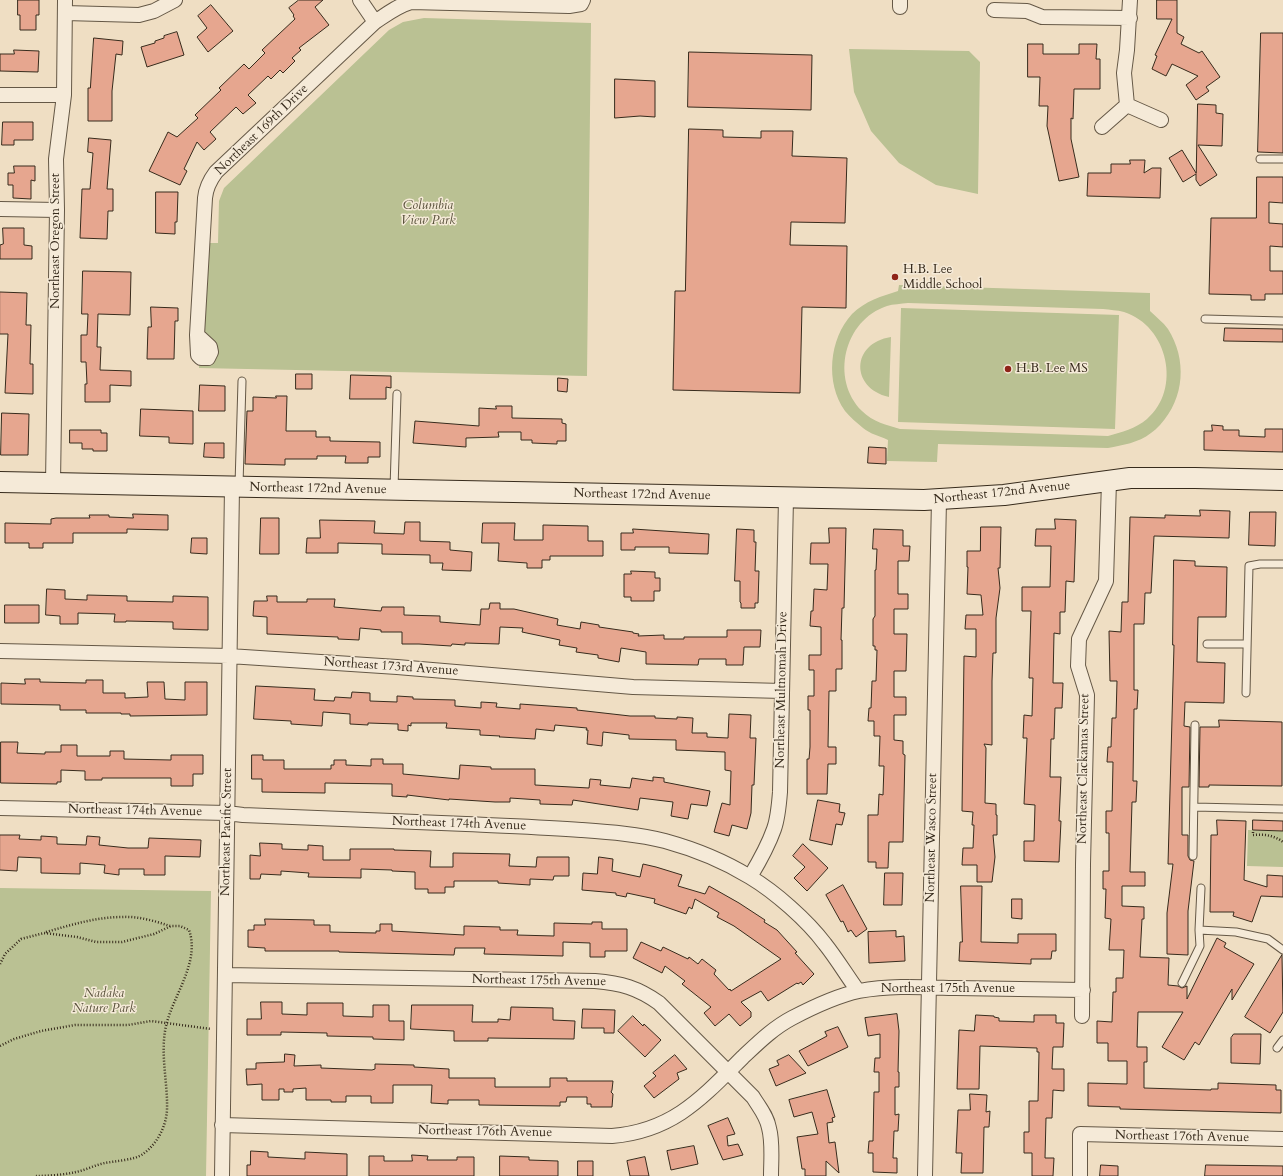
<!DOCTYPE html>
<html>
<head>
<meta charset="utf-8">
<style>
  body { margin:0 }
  canvas { display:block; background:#efdec3 }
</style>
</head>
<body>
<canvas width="1283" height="1176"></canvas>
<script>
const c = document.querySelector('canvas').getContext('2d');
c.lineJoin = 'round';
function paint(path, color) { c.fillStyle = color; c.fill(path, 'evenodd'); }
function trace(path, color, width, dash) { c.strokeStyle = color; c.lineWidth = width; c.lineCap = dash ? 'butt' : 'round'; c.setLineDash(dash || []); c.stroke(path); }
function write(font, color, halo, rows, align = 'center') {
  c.font = font + ' Cardo,serif'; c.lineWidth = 3; c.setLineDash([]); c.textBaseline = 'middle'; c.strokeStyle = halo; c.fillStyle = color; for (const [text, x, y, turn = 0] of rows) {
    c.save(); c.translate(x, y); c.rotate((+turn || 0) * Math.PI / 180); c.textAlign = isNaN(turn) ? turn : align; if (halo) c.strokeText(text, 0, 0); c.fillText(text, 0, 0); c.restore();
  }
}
paint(new Path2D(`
  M424,18L591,23L587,376L199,368L202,243H218L219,201L224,188L389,30L403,22Z
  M849,49L969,51L980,62L978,194L936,185L899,163L871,131L854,92Z
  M899,285L1150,293V311C1156,317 1163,322 1168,329C1187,359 1185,398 1160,425C1157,428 1154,431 1151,433C1138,443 1123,445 1108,448L938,444L937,462L887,461L888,440C880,436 870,434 863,428C857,423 850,417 845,411C825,383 829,339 852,314C865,301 882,296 898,291ZM908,303L1103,309C1110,310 1117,310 1124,312C1168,326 1182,389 1147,419C1135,429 1122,432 1108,436L900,429C887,425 873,422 862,411C830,379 844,320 887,306C893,304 901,304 908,303Z
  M901,308L1119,315L1115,429L898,422Z
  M891,337L889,397C850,388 851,343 891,337Z
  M1248,830L1283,831V867L1247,866Z
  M0,888L211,891L206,1176H0Z`), '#bac193');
const building = new Path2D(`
  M18,0H39V15H36V30H20V15H18Z
  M299,0H323L315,7L329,25L299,48L301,50L292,58L295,61L283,73L280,70L271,79L268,76L248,95L256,103L243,114L236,107L210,132L216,139L204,150L197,142L184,169L187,171L180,185L149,171L168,132L177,137L198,118L195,115L221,90L219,88L244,64L249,69L265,53L262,50L295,19L293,16L294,15L289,8Z
  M1157,0H1177V33L1184,37L1181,44L1199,53L1202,51L1220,77L1206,87L1209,91L1196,100L1186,85L1198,76L1172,64L1166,76L1152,69L1157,56L1155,55L1172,19H1157Z
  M211,5L233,31L208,52L197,37L207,28L198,16Z
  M177,32L184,55L147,67L141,47L155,43V41L164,38V36Z
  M1261,33H1283V153L1258,152Z
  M94,38L123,41L122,55L116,54L112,91V121H88V88H90Z
  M1028,44H1043V54H1079V44H1097L1096,59H1100V89H1074L1073,119L1071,118V139L1079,177L1059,181L1047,126L1048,106H1039L1040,77H1028Z
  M14,50L39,51L38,72L0,71V54H14Z
  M689,52L812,55L811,110L688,107Z
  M615,79L655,81V117L640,116L615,118Z
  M1198,104L1216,105V113L1223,114L1222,146L1198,145L1217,175L1200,186L1196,180V174L1183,182L1169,158L1182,150L1196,173Z
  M3,122H33V140H14V145H2Z
  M689,129L723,130V137L761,138V131H793L792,156L847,158L845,223L791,222L790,245L847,246L846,308L802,307L800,393L673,390L675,291H685Z
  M89,138L111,140L107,189H113V211H108L107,239L80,238L82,189H90L93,153L88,152Z
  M1130,160H1145L1144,173L1152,168H1161L1160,198L1087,196L1088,173H1111V164H1130Z
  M14,166H35V181L31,180V199L13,198V185H8V173H14Z
  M1257,177H1283V203L1269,202V223L1283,224V247L1270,246V271H1283V294H1265V300H1251V295L1209,294L1211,218H1256Z
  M156,192H178L177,222H175V234L156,233Z
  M3,228H24V245L32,246V259H0V245L3,244Z
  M83,271L131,272L130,315L98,314L97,347H101L100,370L131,371V386L110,385V402H85V384H87L86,362H81V335H87L88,314H82Z
  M0,292L27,293L26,325H31L30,364H33V394L5,393L8,334H0Z
  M151,307L178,308V321H175L174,359H147L148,327H151Z
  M1225,328L1283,329V342L1224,341Z
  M296,374H312V389H296Z
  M351,375L391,376V388L386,387V399H350Z
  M558,378L568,379L567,392L558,391Z
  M200,385L225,386V411H199Z
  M276,396H287L286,431H316V437H330V441L380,442V457H368V463H345L346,456H317V459H285V465L245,464L247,411H253V397L276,398Z
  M496,406H512V418L562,419V423L566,424V441H557V444L532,443V440H521V432H498L499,437L466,438V447L413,443L415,421L479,426V408L496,409Z
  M141,409L193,411V444L169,443V437L140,436Z
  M2,413L29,414L28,455H1Z
  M1212,425L1223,426V430H1239V436L1265,437V429H1283V452L1204,450V431H1212Z
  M70,430H101V433H107V451H93V449H82V443H70Z
  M205,443H224V458L204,457Z
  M869,447L886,448V464L868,463Z
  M1200,510L1230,511L1229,538L1154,536L1151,593H1145L1144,624H1134V690H1138L1137,709H1134L1133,781H1137L1136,802H1132L1130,872H1145V886H1122V906L1144,907V919H1142L1140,957L1169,958L1168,985L1178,986L1182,988L1187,986V999L1217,938L1226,943L1224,947L1254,964L1232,1000V989L1199,1045L1195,1042L1184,1060L1162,1047L1183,1012H1138L1137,1047H1147V1062H1144V1088L1211,1090V1089H1218V1083L1276,1085V1090H1281V1113L1120,1109V1107L1088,1106V1083L1127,1084V1061H1108V1043H1097V1021L1112,1022L1113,992H1116V978H1123L1124,950H1109L1111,919L1105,918L1106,889H1103V871H1109V833H1106V811H1112L1113,762H1107L1108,747H1111L1112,718H1116L1117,681H1110L1109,631L1121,632L1122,602H1128L1130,517L1165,518V515L1200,516Z
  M1250,512H1276L1275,546L1249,545Z
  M133,514L168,515V530L127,529V533H73V543H43V548H29V543H5V523L51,524V519L56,518H90L89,515H109V517L133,518Z
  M261,518H279V554H260Z
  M1055,519L1076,520L1074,582L1066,581L1065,612H1060V634L1054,633L1053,683H1063L1062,708H1055L1054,739H1051L1050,777H1061L1059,821H1061L1059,862L1024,861V841H1034L1035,805L1024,804L1027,738H1023L1024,715L1032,716L1033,678H1029L1031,611H1022V587H1050L1051,546H1035L1036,529H1055Z
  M320,520L375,521L374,533L404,534L405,522H420V541L450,542V550L472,552L471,571L442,570L443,563H430V555L382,554V544L338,543V553H306L307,538H320Z
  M483,523H515L514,540H543V525L588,526V541H603V556H550V560H542V568H527V563L498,561L499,543H482Z
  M981,527H1001L1000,568H998L1000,588L996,618V653H993L992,681V745L984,744L986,748L985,803L996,804V815H997V835H993L995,857L992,882H977V865H962L963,848H973L974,825H972L973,812L962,811L964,656L976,657V629H965L966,615H983L981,595L967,594L968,567H967V551H980Z
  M829,528H846L844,608H842L841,640H842V669H836V691H829L828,747H836V764H828L827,794H807V759H809L810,747V710H808V696H814V670H809V655H821V627L810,626L811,611H813L814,589L827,590L828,564H810L811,543H829Z
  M633,529L709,534L708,554L669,553V547H635V550H621V533H633Z
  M737,529L754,530V542H756L755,571H759L758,603H755V608H741V603L740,602V581H735Z
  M874,529L903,530V546H910L909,561H898V594H908V609H894V634H907L906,671H894V697H906V715H894V740L903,741V754L905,755L903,842H889L888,868H876V862H868V815H878L879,794L883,795L884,766H879L880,736H874V721H868L869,708H871L872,681H876L877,650H875V646H873V619L875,616V570H876L877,549H873Z
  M192,538H207V554L191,553Z
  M1174,560L1195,561V566L1227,567L1226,617H1198L1197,662L1225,663L1224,703L1185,702L1184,726L1190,727L1189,787H1182V835H1188V856L1190,860L1194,861L1188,911V955L1167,954V913L1173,864H1168L1174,645H1173Z
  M631,571L655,572V578H660V591H654V601H631V597H624V574H631Z
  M47,589L65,590V599L87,600V595L127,596V601L173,602V596L208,597V630L173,629V622L126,621V622H114L115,614L78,613V624H60V616L46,615Z
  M267,596H277V602H307V599H335L334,607L381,611L382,607H404V615L440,616V622L480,625L481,609H489L490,603H500V609H514L558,619L557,625L580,629L581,622L599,625V627L633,632V633L639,634L638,636L664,635V639H684V637H727V630H761L760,647H744L743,665H726V659H699L698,665L646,664V652L621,648L619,662L598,658V655L576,652L577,648L559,645L560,640L522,632L523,628L500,627L499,644L465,643V645L452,644L451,646L419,644H402V632H381V630L360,628L359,640L338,639V637L267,634V617L253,616L254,601H267Z
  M5,605H39V623H5Z
  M25,679H40V682L86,683V680H103V693H125V698L148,697L147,682H164L165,699L185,700V682H207V715L130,716V714H121V713H86V710H60V705L1,704V683L25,684Z
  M256,686L315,689L314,700L334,701L335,697L351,698L352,692L370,693V701L397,702V696L413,697V699L455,700V706L481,708V702L497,703L496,707L520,709V704L577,708V710L630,716H655V718L677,719V717L693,718L692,733H707V737L728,738L729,714L751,715L750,738H756L754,785H752L751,813L747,829L732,825L729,836L714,832L722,803L730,805L731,771L725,770V752L676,750V740L629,739V735L603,732L602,746L587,744L588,730H586L587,728L555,725L554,731L536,729L535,739L501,737H499L500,736L480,735V730L446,728L447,723H411V726L408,725V731L398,730V724L368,723V725L350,724V714L323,712L322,726L291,724V721L254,719Z
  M1219,720L1282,722V786L1209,785V787H1199L1200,727H1219Z
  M1,742H18L17,753L45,754V752H61V745H77V756H110V751H124V759L171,760V755H203V774H193V786H171V778H102V780H85V771L61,770V782H57V784L1,783Z
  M252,755H263V760H284V769H331V765H334V760H346V765L371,766V759H383V764H403V774L459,779L460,765L491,767V769H535V785L589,788L590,779L601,780L600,785L630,788L632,778L653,781V777L664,778V782L710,791L707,806L691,804L688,819L671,816L673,802L640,798L638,810L573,800L572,805L540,804V800L510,798V802H495L449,799V800L407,795V797L392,796V784L325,783V793L262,792V779H252Z
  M818,800L840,804L839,812L845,813L842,825L836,824L832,845L810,840Z
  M1217,820L1246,821L1244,880L1267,887V875L1283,876V897L1261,896L1252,922L1233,916L1234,912H1210L1211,835H1217Z
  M1253,820L1283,821V831L1253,830Z
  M0,835H20L19,839L41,840V836L57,837V844L86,845L87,836L100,837L99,845L128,848H148L149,838L201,840L200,857L165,856V875H144V869H119V875L104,873L105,865L80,863V874L41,873V858L18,857L17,871L0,870Z
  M260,843L282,844V849L308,850V845L323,846V860H350V849H394V850L431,851L430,867H453V853L510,854L509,866L536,867L537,857H569V876H554L553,880L530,879V885L498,883V881H454V887H445V893H428V889H415V872L392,871V870L361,869V878L308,877L309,873L281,871V875L261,874L260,879H250V855L260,856Z
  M803,844L828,868L807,891L794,878L805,867L793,856Z
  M599,857L613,859L612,871L640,877L643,864L656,867L682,875L678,886L705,894L709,886L739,903L765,920L764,922L777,930L797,952L795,953L814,974L803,985L801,982L798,984L797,983L768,1001L761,991L741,1002L751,1012V1017L740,1026L729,1014L715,1026L704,1013L711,1007L682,984L685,981L665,966L662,973L633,958L641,942L661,951L663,947L688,959L689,957L698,964L702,959L716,970L714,974L729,990L730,989L731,991L781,959L734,926L717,917L719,913L695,899L692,909L689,907L686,914L654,903L655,899L627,893L626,897L616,895V893L582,890L583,873L597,874Z
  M885,873H903L902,905H884Z
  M843,885L867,929L856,937L851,930L848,932L843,921L841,922L826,895Z
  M961,886H982L981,942L1018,943V934H1056V951H1052L1051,959H1031V964L959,961L960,942H962Z
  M1012,899H1022V919L1012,918Z
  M265,919L314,920V925H330V932L376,933V931H380V924H392V931L464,935V926L500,927V930H518L517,935L554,936V923L592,924V922H602V929H627V951H605V957H590V943L563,942V956L484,954L485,948H455L454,955L339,952V951H265V948L248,947V930H254V925H265Z
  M896,931V937L904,936L905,961L869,963L868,932Z
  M1282,955L1283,1012L1270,1033L1245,1017Z
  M261,1002H282V1014L307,1015V1003H343V1016L373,1017V1005H389V1021H404V1040L373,1039V1037L327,1036V1033L281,1032V1035H247V1019H261Z
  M412,1005H473L472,1022H498V1019L510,1020L511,1007L553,1008V1020L575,1021L574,1039L488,1038V1041H454V1031L411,1029Z
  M583,1009L615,1010L614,1033H604V1028H582Z
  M897,1014L899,1031L898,1072H899V1087H895V1115L899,1114L898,1131H894L893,1158H897V1173L873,1172V1153H868L869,1141H873L874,1092H879V1072H874L875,1058H880V1034L868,1036L865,1018Z
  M976,1015L994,1016V1017L999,1018V1021L1034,1022V1015H1056V1023H1064L1063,1047H1053L1052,1069H1064V1091L1053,1090L1052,1118H1046L1045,1158H1054L1053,1176H1032V1153H1024V1132H1029V1101H1038L1039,1052H1037V1048L980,1046L979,1089H957L959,1030L974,1031Z
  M633,1016L643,1026L644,1024L661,1040L645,1057L618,1031Z
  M838,1027L848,1047L808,1066L799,1051L827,1036L825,1032Z
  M1234,1034H1261L1260,1064L1231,1063V1038Z
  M285,1054L295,1055L294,1066L321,1065V1068L372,1070L375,1069V1064L414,1065V1067L449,1069V1078H495V1087H550V1078H567V1081H613L612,1090L611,1092L613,1094L612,1107H591V1104H587V1097H567L566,1102H560V1106L479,1105V1100H448V1104L431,1103L432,1085H393V1103H371V1096H346V1102H331V1100H306V1088L293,1089V1092H284V1089H279V1100H262V1084L247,1085L246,1069H256V1063L284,1062Z
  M675,1055L687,1069L677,1073L679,1079L654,1098L644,1086L656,1076L653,1073Z
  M789,1055L806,1073L776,1086L769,1069L779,1065L777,1061Z
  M827,1090L835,1117L832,1118L833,1122L827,1123L829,1143L835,1142L839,1173L826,1161V1176H805V1169H802L797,1137L818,1134L812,1112L794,1117L789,1100Z
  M970,1094L987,1095L986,1112L990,1111L989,1127H984L983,1173H961L962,1153H956L958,1110H970Z
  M728,1118L735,1134L727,1136L728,1146L738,1144L743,1155L723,1160L708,1126Z
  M694,1146L698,1164L671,1170L667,1151Z
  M251,1151L268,1152V1157L305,1159V1152L347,1154V1176H247V1165H250Z
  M412,1155L428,1156L427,1160H457V1157H474V1176H369V1156H384V1161H412Z
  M500,1156L529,1157V1160L558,1161V1176H500Z
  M645,1157L649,1176H630L627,1161Z
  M578,1161H593V1176H578Z
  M1101,1165L1118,1166V1176H1100Z
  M1206,1165L1283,1166V1176H1205Z`);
paint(building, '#e6a68f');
trace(building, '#372b1c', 1);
const lane = new Path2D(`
  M1260,159H1283
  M1205,319L1283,321
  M239,485L242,381
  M394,488L397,394
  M1207,644H1246
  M1246,693L1249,566L1260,564H1283
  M1194,807L1283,809
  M1193,856L1195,725
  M1201,888L1199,930L1236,932L1268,939L1283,950
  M1182,983L1200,946L1199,930
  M1277,1048L1283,1040`);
const street = new Path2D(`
  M360,0L375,22
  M1130,0L1127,50L1124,73L1127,105L1161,120
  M900,7V0
  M994,10L1027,11L1042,17L1130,18
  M65,13L139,15L154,11L175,0
  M0,95H64
  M1102,127L1127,105
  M0,209L57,210
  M197,335L210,347L211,352L208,358H201L198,355L197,335L205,198C206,187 210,180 216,172L375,22C387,14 397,6 411,2L569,6L581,4L583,0
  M53,483L57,210L56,159L64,95L65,0
  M0,651L229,656L397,667L633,687L782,691
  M0,808L227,813L243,815C317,818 392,821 466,824C505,826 543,827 581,830C609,832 638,834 665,841C694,849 724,861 750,877C775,892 807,920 825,944C837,959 847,976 858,991
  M750,877C759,862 768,846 774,829C778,818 779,805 780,792L786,498
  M225,975L595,981C621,983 638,988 659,1003L753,1097C759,1107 767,1116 769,1128C773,1143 771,1160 771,1176
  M1082,1016L1083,864L1087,695L1078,666L1079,639L1106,581L1109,481
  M222,1125L612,1136C673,1131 702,1098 743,1057C758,1043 773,1028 792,1018C813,1007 836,996 859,991C890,985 922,987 953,988C996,989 1039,989 1083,990
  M222,1176L232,487
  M925,1176L939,500
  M1080,1176V1134L1283,1139`);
const secondary = new Path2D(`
  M0,482L924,500L1004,495L1130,478H1195L1283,480`);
trace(lane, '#655846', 9);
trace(street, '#655846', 16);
trace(secondary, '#372b1c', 22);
trace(new Path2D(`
  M1253,832V835C1263,834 1274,835 1283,842
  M46,932C71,925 96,917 122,917C138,916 155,921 170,926
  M0,964L5,954L21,939L44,933L77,937L96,942H122L154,934L171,926H180L189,930C200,961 175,993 167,1022C159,1051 168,1081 167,1110C166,1127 157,1144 143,1154C135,1160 115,1161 105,1163C95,1165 86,1170 76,1172C63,1175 47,1176 34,1176
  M0,1046L14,1039L41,1031L75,1025H128L151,1021L211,1029`), '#372b1c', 2.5, [1, 2]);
trace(lane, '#f5ead8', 7);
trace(street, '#f5ead8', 14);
trace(secondary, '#f5ead8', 20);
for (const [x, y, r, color] of [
  [895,277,4,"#8f2418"],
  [1008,369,4,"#8f2418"]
]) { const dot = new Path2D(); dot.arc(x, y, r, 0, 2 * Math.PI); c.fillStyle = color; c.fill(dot); trace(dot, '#f5ead8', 1.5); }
write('13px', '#372b1c', '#f5ead8', [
  ["Northeast 169th Drive",262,130,-44],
  ["Northeast Oregon Street",56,241,-90],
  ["Northeast 172nd Avenue",318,489,1],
  ["Northeast 172nd Avenue",1002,493,-6],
  ["Northeast 172nd Avenue",642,495,1],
  ["Northeast 173rd Avenue",391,667,4],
  ["Northeast Multnomah Drive",782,690,-89],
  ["Northeast Clackamas Street",1084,769,-89],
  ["Northeast 174th Avenue",135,811,1],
  ["Northeast 174th Avenue",459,824,2],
  ["Northeast Pacific Street",227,832,-89],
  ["Northeast Wasco Street",932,838,-89],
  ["Northeast 175th Avenue",539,981,1],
  ["Northeast 175th Avenue",948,989],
  ["Northeast 176th Avenue",485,1132,1],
  ["Northeast 176th Avenue",1182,1137,1]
]);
write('italic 13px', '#58503a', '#f5ead8', [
  ["Columbia",428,206],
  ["View Park",428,221],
  ["Nadaka",104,994],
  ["Nature Park",104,1009]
]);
write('13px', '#372b1c', '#f5ead8', [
  ["H.B. Lee",903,270],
  ["Middle School",903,285],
  ["H.B. Lee MS",1016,369]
], 'left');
</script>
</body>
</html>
